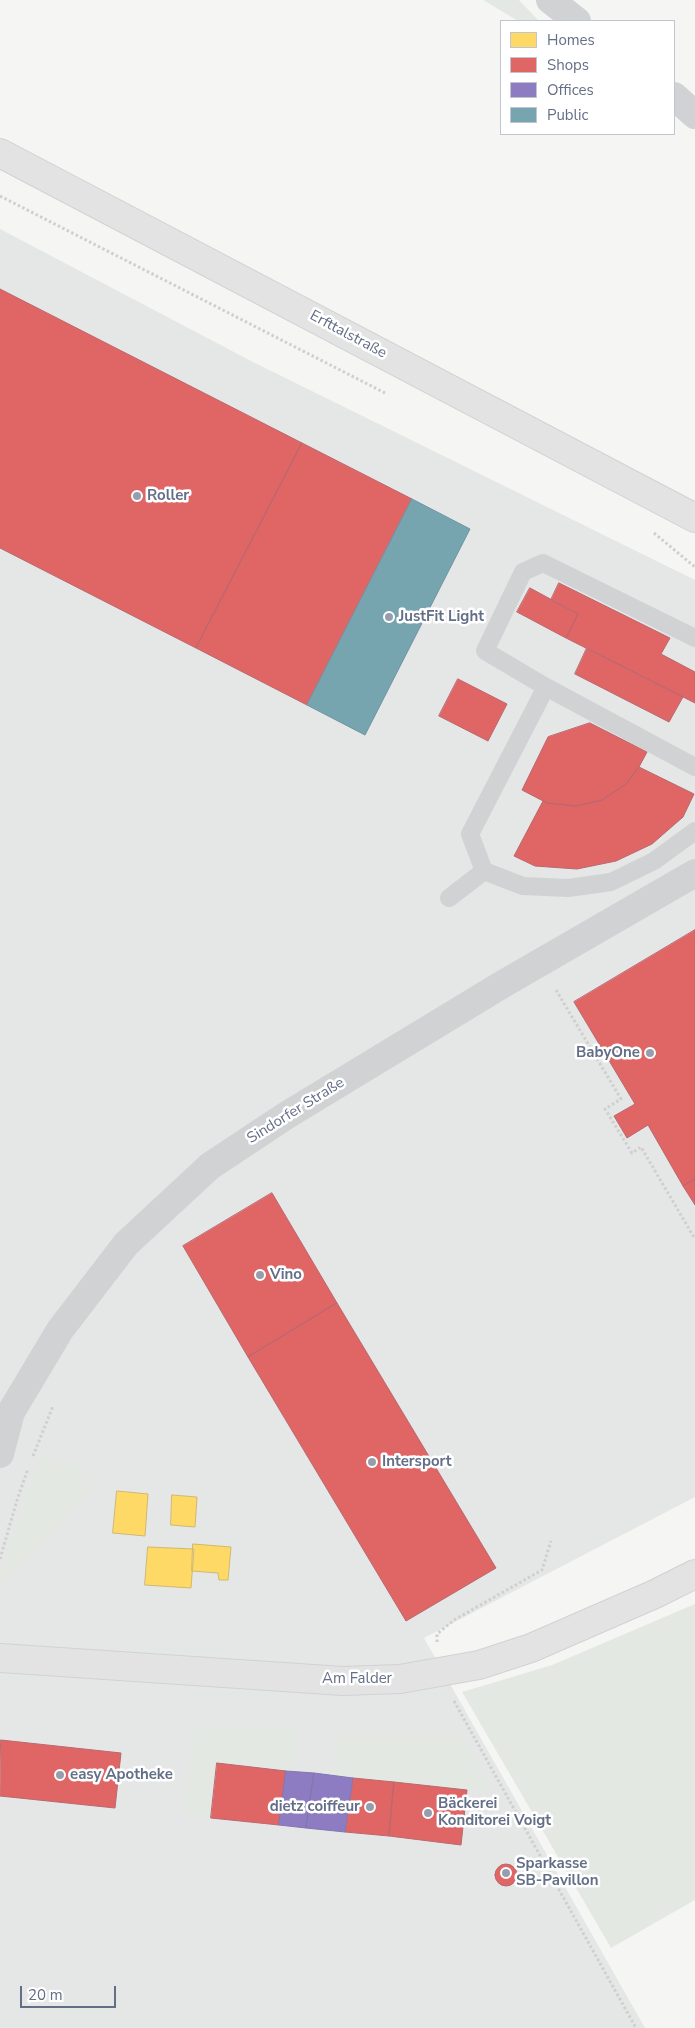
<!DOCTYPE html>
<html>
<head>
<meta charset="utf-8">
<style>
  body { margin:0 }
  #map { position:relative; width:695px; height:2028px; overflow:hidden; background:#f5f6f4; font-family:"Nunito Sans",sans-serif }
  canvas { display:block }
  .legend { position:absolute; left:500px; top:20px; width:175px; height:115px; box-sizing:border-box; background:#fff; border:1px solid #c1c5cf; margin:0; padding:6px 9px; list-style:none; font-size:15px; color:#636e87 }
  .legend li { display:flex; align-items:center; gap:10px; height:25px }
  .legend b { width:25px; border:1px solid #c1c5cf }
  .scale { position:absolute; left:20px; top:1986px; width:96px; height:22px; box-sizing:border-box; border:2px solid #636e87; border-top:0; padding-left:6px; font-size:15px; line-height:18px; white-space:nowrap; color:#636e87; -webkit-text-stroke:4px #fff; paint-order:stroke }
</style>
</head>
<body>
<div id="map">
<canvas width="695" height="2028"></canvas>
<ul class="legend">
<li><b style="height:14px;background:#ffd966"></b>Homes</li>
<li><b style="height:14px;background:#e06666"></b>Shops</li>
<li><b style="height:14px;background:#8e7cc3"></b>Offices</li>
<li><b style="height:14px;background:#76a5af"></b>Public</li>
</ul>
<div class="scale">20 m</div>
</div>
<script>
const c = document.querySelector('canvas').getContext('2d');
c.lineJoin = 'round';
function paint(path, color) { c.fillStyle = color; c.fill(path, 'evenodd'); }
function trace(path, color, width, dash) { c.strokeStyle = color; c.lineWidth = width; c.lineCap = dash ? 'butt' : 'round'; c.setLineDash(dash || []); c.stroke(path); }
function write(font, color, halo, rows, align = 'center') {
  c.font = font + ' "Nunito Sans",sans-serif'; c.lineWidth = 5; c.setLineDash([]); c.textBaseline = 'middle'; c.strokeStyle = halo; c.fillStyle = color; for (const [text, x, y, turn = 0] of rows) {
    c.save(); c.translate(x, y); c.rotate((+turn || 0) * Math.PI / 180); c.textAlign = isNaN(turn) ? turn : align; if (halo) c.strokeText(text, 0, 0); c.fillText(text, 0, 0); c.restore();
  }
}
paint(new Path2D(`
  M0,229L251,361L695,580V1497L424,1638L645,2028H0Z`), '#e5e6e6');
paint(new Path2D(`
  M483,0H519L539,21H518Z
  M42,1452L103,1481L0,1587V1576Z
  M695,1604V1900L611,1948L462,1692L552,1665Z
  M194,1727L296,1729L294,1771L217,1763L211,1818L185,1814Z
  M336,1732H459L492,1789L467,1790L333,1775Z`), '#e3e9e2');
const homes = new Path2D(`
  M117,1491L148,1494L145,1536L113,1533Z
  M172,1495L197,1497L195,1527L171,1525Z
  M193,1544L231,1547L228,1580H219L218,1573L192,1571Z
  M148,1547L194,1549L191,1588L145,1585Z`);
paint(homes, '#ffd966');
trace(homes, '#d0b970', 1);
const shops = new Path2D(`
  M0,289L302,443L196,648L0,548Z
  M302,443L412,499L307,705L196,648Z
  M559,583L670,638L661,654L695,672V703L566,638L578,614L551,600Z
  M530,588L578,614L566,638L517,612Z
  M587,648L683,697L669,722L575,674Z
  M458,679L507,704L488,741L439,716Z
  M590,723L647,752L639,767L626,784L602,800L576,806L547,803L522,790L548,737Z
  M639,767L694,794L683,817L652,844L616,861L577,869L535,866L514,856L543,801L547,803L576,806L602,800L626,784Z
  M695,930V1179L683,1186L648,1125L627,1138L614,1116L635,1104L574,1002Z
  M695,1179V1205L683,1186Z
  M272,1193L337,1303L248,1357L183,1246Z
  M337,1303L496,1568L406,1621L248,1357Z
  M1,1740L121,1753L115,1808L0,1796Z
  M217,1763L286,1771L279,1825L211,1818Z
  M353,1778L394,1782L389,1836L345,1832Z
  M394,1782L467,1790L461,1845L389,1836Z
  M495 1875a11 11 0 1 1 22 0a11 11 0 1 1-22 0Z`);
paint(shops, '#e06666');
trace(shops, '#ba6870', 1);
const offices = new Path2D(`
  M286,1771L314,1773L306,1828L279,1825Z
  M314,1773L353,1778L345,1832L306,1828Z`);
paint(offices, '#8e7cc3');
trace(offices, '#8178b1', 1);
const public = new Path2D(`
  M412,499L470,529L365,735L307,705Z`);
paint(public, '#76a5af');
trace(public, '#7094a3', 1);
const secondary = new Path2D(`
  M0,153L695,518
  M0,1658L343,1681L400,1679L479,1665L531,1648L655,1594L695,1574`);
trace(secondary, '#d1d2d3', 30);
trace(new Path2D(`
  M0,196L387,394
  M654,533L695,567
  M556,990L621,1099L605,1109L632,1153L641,1147L695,1239
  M33,1456L53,1406
  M0,1559L18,1497L28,1469
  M437,1642V1634L454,1620L542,1570L551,1541
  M454,1701L636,2028`), '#cfcfcf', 3, [2.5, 2.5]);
trace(new Path2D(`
  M546,687L485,651L523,572L543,563L695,638
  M484,871L470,834L546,687L695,767
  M449,898L484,871L523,886L568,888L611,882L654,861L695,831`), '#d1d2d3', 18);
trace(new Path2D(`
  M550,0L577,21
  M674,96L695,115
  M0,1454L11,1412L60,1330L126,1244L210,1166L287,1115L503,984L695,873`), '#d1d2d3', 28);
trace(secondary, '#e3e3e4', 28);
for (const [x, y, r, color] of [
  [137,496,5,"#969ead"],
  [389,617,5,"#969ead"],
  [650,1053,5,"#969ead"],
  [260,1275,5,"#969ead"],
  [372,1462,5,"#969ead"],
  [60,1775,5,"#969ead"],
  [370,1807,5,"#969ead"],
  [428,1813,5,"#969ead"],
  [506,1873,5,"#969ead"]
]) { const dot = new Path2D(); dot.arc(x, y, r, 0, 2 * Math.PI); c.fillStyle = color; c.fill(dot); trace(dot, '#fff', 2); }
write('15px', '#636e87', '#fff', [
  ["Erfttalstraße",348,335,28],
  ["Sindorfer Straße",296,1111,-32],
  ["Am Falder",357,1679]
]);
write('bold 15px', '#636e87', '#fff', [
  ["Roller",147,496],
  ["JustFit Light",399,617],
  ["BabyOne",640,1053,"right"],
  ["Vino",270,1275],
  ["Intersport",382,1462],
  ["easy Apotheke",70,1775],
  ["Bäckerei",438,1804],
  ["Konditorei Voigt",438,1821],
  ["dietz coiffeur",360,1807,"right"],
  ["Sparkasse",516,1864],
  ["SB-Pavillon",516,1881]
], 'left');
</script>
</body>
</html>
